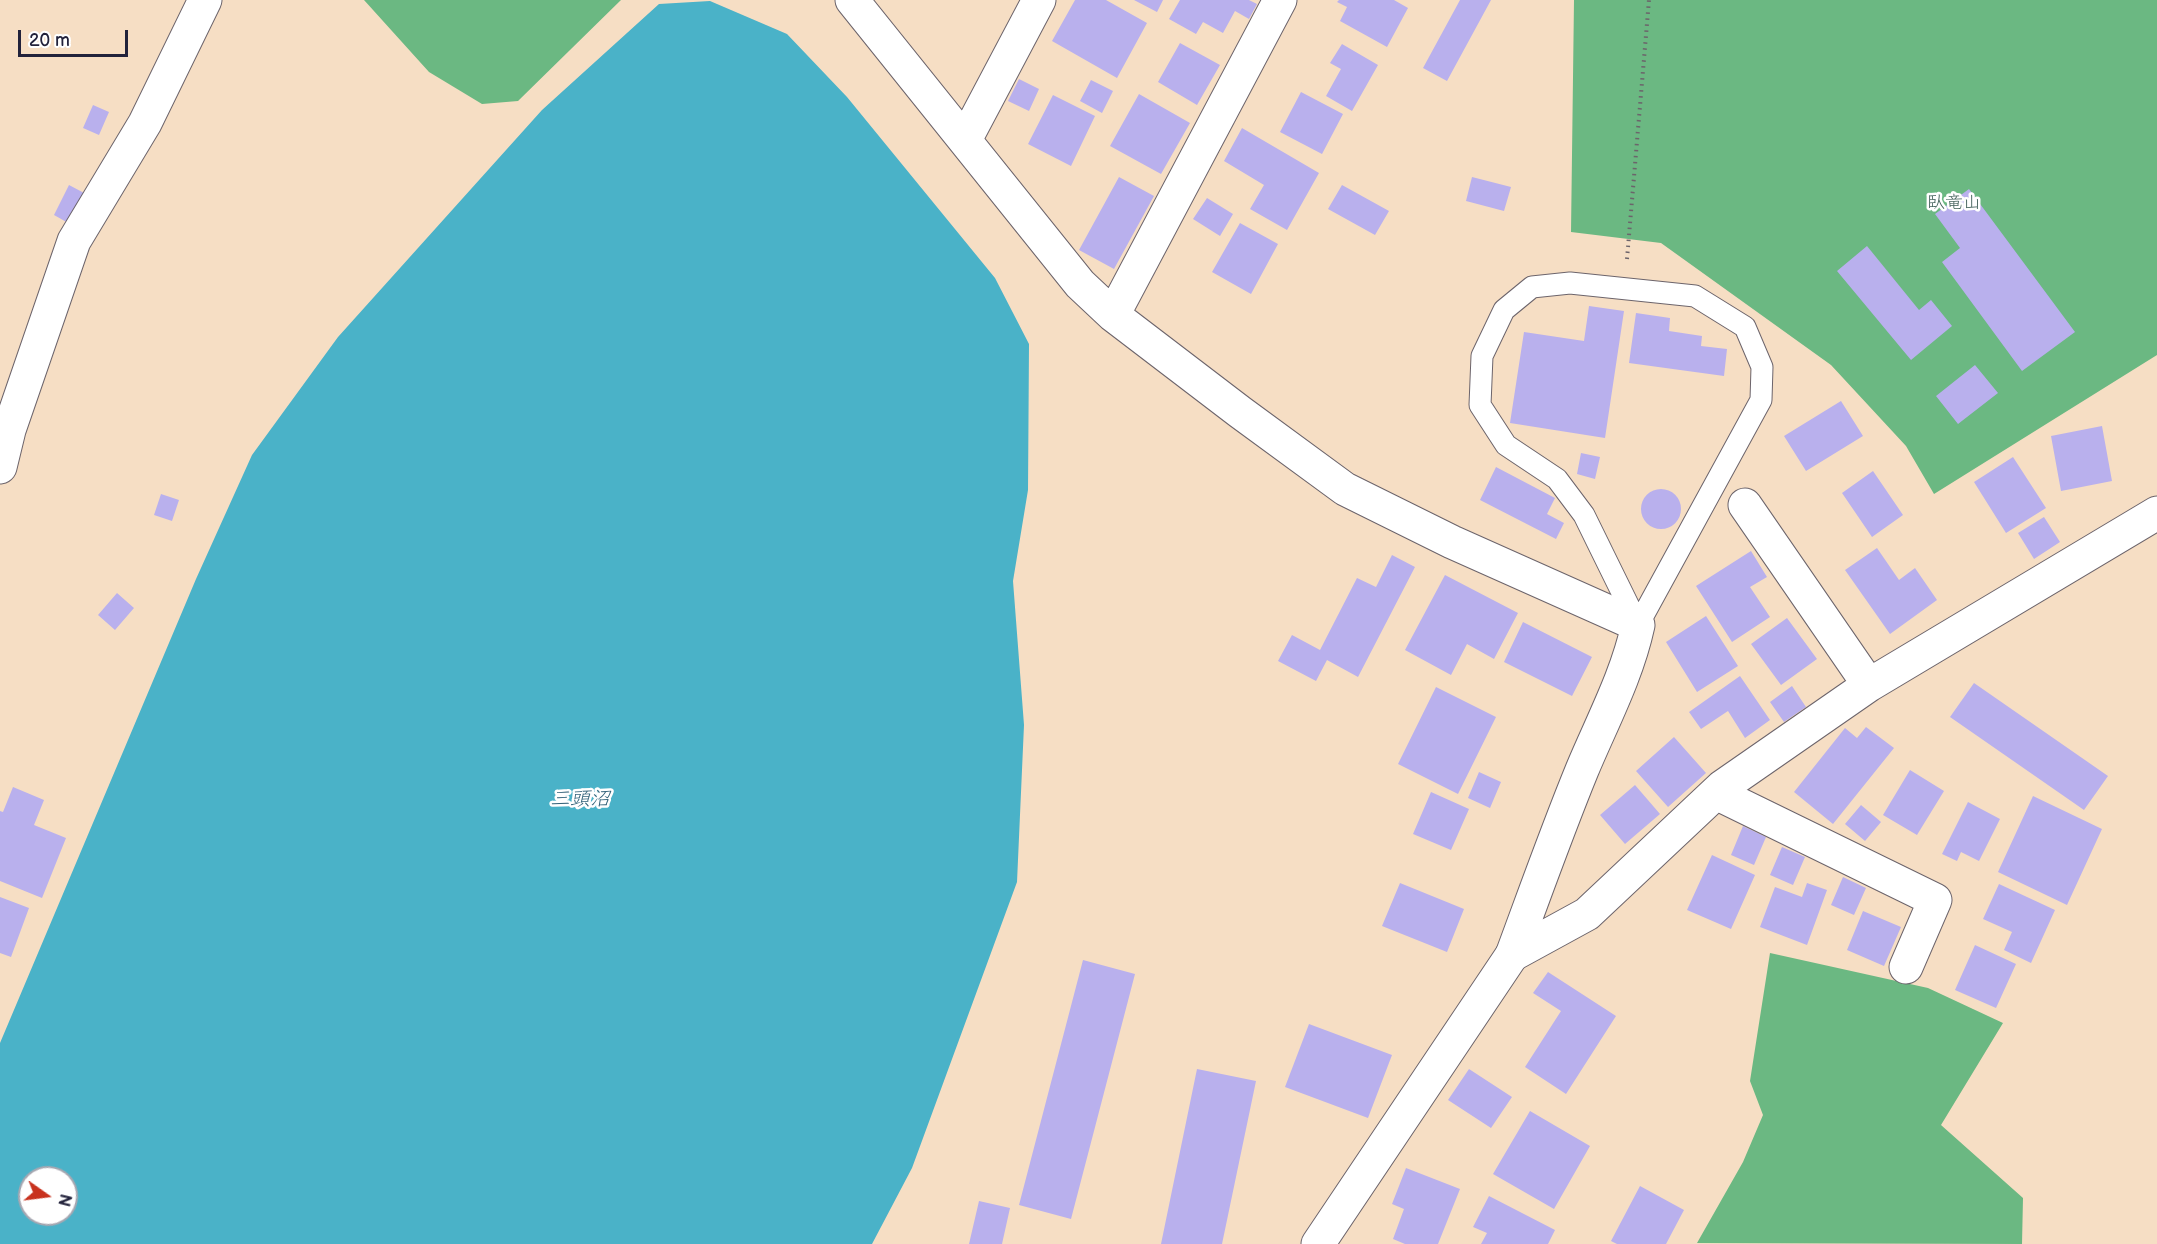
<!DOCTYPE html>
<html>
<head>
<meta charset="utf-8">
<style>
  body { margin:0 }
  #map { position:relative; width:2157px; height:1244px; overflow:hidden; background:#f6dec4; font-family:"Balsamiq Sans",sans-serif }
  canvas { display:block }
  .north { position:absolute; left:18px; top:1166px; width:60px; height:60px; box-sizing:border-box; background:#fff; border:2px solid #a7a7b1; border-radius:50%; rotate:104deg; font-size:16px; font-weight:700; line-height:24px; text-align:center; color:#22223b }
  .north::after { content:''; display:block; margin:auto; width:21px; height:27px; background:#c8321e; clip-path:polygon(50% 0,100% 100%,50% 72%,0 100%) }
  .scale { position:absolute; left:18px; top:30px; width:110px; height:27px; box-sizing:border-box; border:3px solid #22223b; border-top:0; padding-left:8px; font-size:18px; line-height:21px; white-space:nowrap; color:#22223b; -webkit-text-stroke:4px #fff; paint-order:stroke }
</style>
</head>
<body>
<div id="map">
<canvas width="2157" height="1244"></canvas>
<div class="north">N</div>
<div class="scale">20 m</div>
</div>
<script>
const c = document.querySelector('canvas').getContext('2d');
c.lineJoin = 'round';
function paint(path, color) { c.fillStyle = color; c.fill(path, 'evenodd'); }
function trace(path, color, width, dash) { c.strokeStyle = color; c.lineWidth = width; c.lineCap = dash ? 'butt' : 'round'; c.setLineDash(dash || []); c.stroke(path); }
function write(font, color, halo, rows, align = 'center') {
  c.font = font + ' "Balsamiq Sans","Klee One",sans-serif'; c.lineWidth = 5; c.setLineDash([]); c.textBaseline = 'middle'; c.strokeStyle = halo; c.fillStyle = color; for (const [text, x, y, turn = 0] of rows) {
    c.save(); c.translate(x, y); c.rotate((+turn || 0) * Math.PI / 180); c.textAlign = isNaN(turn) ? turn : align; if (halo) c.strokeText(text, 0, 0); c.fillText(text, 0, 0); c.restore();
  }
}
paint(new Path2D(`
  M364,0H621L518,101L482,104L429,72Z
  M1574,0H2157V355L1934,494L1906,446L1831,365L1661,243L1571,232Z
  M1770,953L1928,988L2003,1023L1941,1125L2023,1198L2022,1244L1697,1243L1743,1162L1763,1115L1750,1081Z`), '#6bb882');
paint(new Path2D(`
  M710,1L787,34L847,97L995,278L1029,344L1028,490L1013,581L1024,725L1017,882L912,1168L872,1244H0V1043L196,579L252,455L338,337L542,110L659,4ZM30,1178H66V1214H30Z`), '#4ab2c8');
paint(new Path2D(`
  M1075,0H1106L1147,23L1117,78L1052,41Z
  M1134,0H1163L1157,12Z
  M1180,0H1249L1257,4L1249,19L1235,11L1223,33L1203,22L1196,34L1169,19Z
  M1339,0H1394L1408,8L1387,47L1340,21L1347,7L1337,2Z
  M1460,0H1491L1447,81L1423,68Z
  M1180,43L1220,65L1197,105L1158,82Z
  M1342,44L1378,65L1352,111L1326,96L1341,69L1330,63Z
  M1019,79L1039,89L1029,111L1008,101Z
  M1091,80L1113,91L1102,113L1080,101Z
  M1301,92L1343,114L1322,154L1280,132Z
  M1139,94L1190,123L1161,174L1110,146Z
  M1053,95L1095,116L1071,166L1028,144Z
  M93,105L109,112L99,135L83,128Z
  M1242,128L1319,173L1287,230L1250,209L1264,185L1224,161Z
  M1119,177L1154,196L1114,269L1079,250Z
  M1472,177L1511,187L1504,211L1466,201Z
  M69,185L86,194L70,224L54,215Z
  M1342,185L1389,211L1375,235L1328,209Z
  M1969,189L2075,332L2022,371L1942,262L1960,248L1935,214Z
  M1207,198L1233,214L1220,236L1193,219Z
  M1240,223L1278,244L1251,294L1212,272Z
  M1867,246L1919,310L1931,300L1952,326L1911,360L1837,271Z
  M1589,306L1624,311L1605,438L1510,423L1524,332L1584,341Z
  M1636,313L1670,318L1669,331L1702,336L1701,346L1727,349L1724,376L1629,363Z
  M1975,365L1998,393L1958,424L1936,396Z
  M1841,401L1863,436L1806,471L1784,436Z
  M2102,426L2112,481L2061,491L2051,436Z
  M1581,453L1600,457L1595,479L1577,474Z
  M2013,457L2046,508L2006,533L1974,482Z
  M1496,467L1555,498L1547,514L1564,523L1556,539L1480,500Z
  M1873,471L1903,515L1872,537L1842,493Z
  M1641 509a20 20 0 1 1 40 0a20 20 0 1 1-40 0Z
  M161,494L179,500L172,521L154,515Z
  M2044,517L2060,542L2034,559L2018,533Z
  M1877,548L1899,580L1915,568L1937,600L1890,634L1845,570Z
  M1751,551L1767,577L1750,587L1770,617L1732,642L1696,586Z
  M1392,555L1415,567L1358,677L1327,660L1316,681L1278,661L1292,635L1320,650L1357,578L1376,587Z
  M1445,575L1518,613L1494,659L1467,644L1451,675L1405,650Z
  M117,593L134,608L115,630L98,615Z
  M1706,616L1738,666L1697,692L1666,642Z
  M1787,618L1817,659L1781,685L1751,644Z
  M1523,622L1592,657L1572,696L1504,662Z
  M1740,676L1770,720L1745,738L1728,711L1701,729L1689,712Z
  M1974,683L2108,776L2084,810L1950,717Z
  M1792,686L1806,707L1784,722L1770,702Z
  M1436,687L1496,717L1458,794L1398,764Z
  M1866,727L1894,748L1833,824L1794,792L1845,728L1857,738Z
  M1674,737L1706,773L1668,807L1636,771Z
  M1910,770L1944,791L1917,835L1883,815Z
  M1479,772L1501,782L1490,808L1468,798Z
  M1635,785L1660,814L1625,844L1600,815Z
  M13,787L44,800L34,825L66,838L42,898L0,881V811L3,812Z
  M1431,792L1469,809L1451,850L1413,834Z
  M2033,796L2102,829L2067,905L1998,872Z
  M1968,802L2000,819L1979,861L1961,852L1957,861L1942,854Z
  M1861,805L1881,822L1865,841L1845,824Z
  M1743,826L1766,837L1754,865L1731,855Z
  M1782,847L1805,857L1793,885L1770,875Z
  M1712,855L1755,875L1731,929L1687,910Z
  M1843,877L1866,888L1854,915L1831,905Z
  M1400,883L1464,909L1447,952L1382,926Z
  M1807,883L1827,890L1807,945L1760,927L1775,887L1802,897Z
  M1999,884L2055,910L2031,963L2004,950L2012,932L1983,919Z
  M0,897L29,908L11,957L0,953Z
  M1863,911L1901,927L1884,966L1847,950Z
  M1975,945L2016,964L1996,1008L1955,990Z
  M1083,960L1135,974L1071,1219L1019,1205Z
  M1548,972L1616,1016L1566,1094L1525,1067L1561,1011L1533,993Z
  M1309,1024L1392,1055L1368,1118L1285,1087Z
  M1197,1069L1256,1081L1222,1244H1161Z
  M1469,1069L1512,1097L1491,1128L1448,1100Z
  M1530,1111L1590,1146L1554,1209L1493,1174Z
  M1406,1168L1460,1189L1438,1244H1405L1393,1239L1404,1209L1392,1204Z
  M1640,1186L1684,1210L1666,1244H1617L1611,1241Z
  M1489,1196L1555,1230L1548,1244H1481L1487,1233L1473,1227Z
  M979,1201L1010,1208L1002,1244H969Z`), '#b9b0ed');
const service = new Path2D(`
  M1570,283L1695,296L1745,327L1762,367L1761,400L1638,625L1584,515L1557,479L1506,445L1480,405L1482,356L1504,310L1532,287Z`);
const minor = new Path2D(`
  M852,0L1080,284L1113,315L1240,412L1345,489L1452,542L1638,625C1627,676 1602,722 1582,770C1557,831 1535,893 1512,955
  M965,140L1039,0
  M1113,315L1280,0
  M0,467L9,430L74,241L145,123L205,0
  M1745,505L1869,685
  M1716,793L1935,900L1906,967
  M1512,955L1587,914L1722,787L1869,685L2157,513`);
const tertiary = new Path2D(`
  M1318,1244L1512,955`);
trace(service, '#6c646b', 23);
trace(minor, '#6c646b', 35);
trace(tertiary, '#6c646b', 35);
trace(new Path2D(`
  M1627,259L1649,0`), '#6c646b', 4, [1.5, 4.5]);
trace(service, '#fff', 21);
trace(minor, '#fff', 33);
trace(tertiary, '#fff', 33);
write('18px', '#44625c', '#fff', [
  ["臥竜山",1954,203]
]);
write('italic 20px', '#34637a', '#fff', [
  ["三頭沼",580,800]
]);
</script>
</body>
</html>
